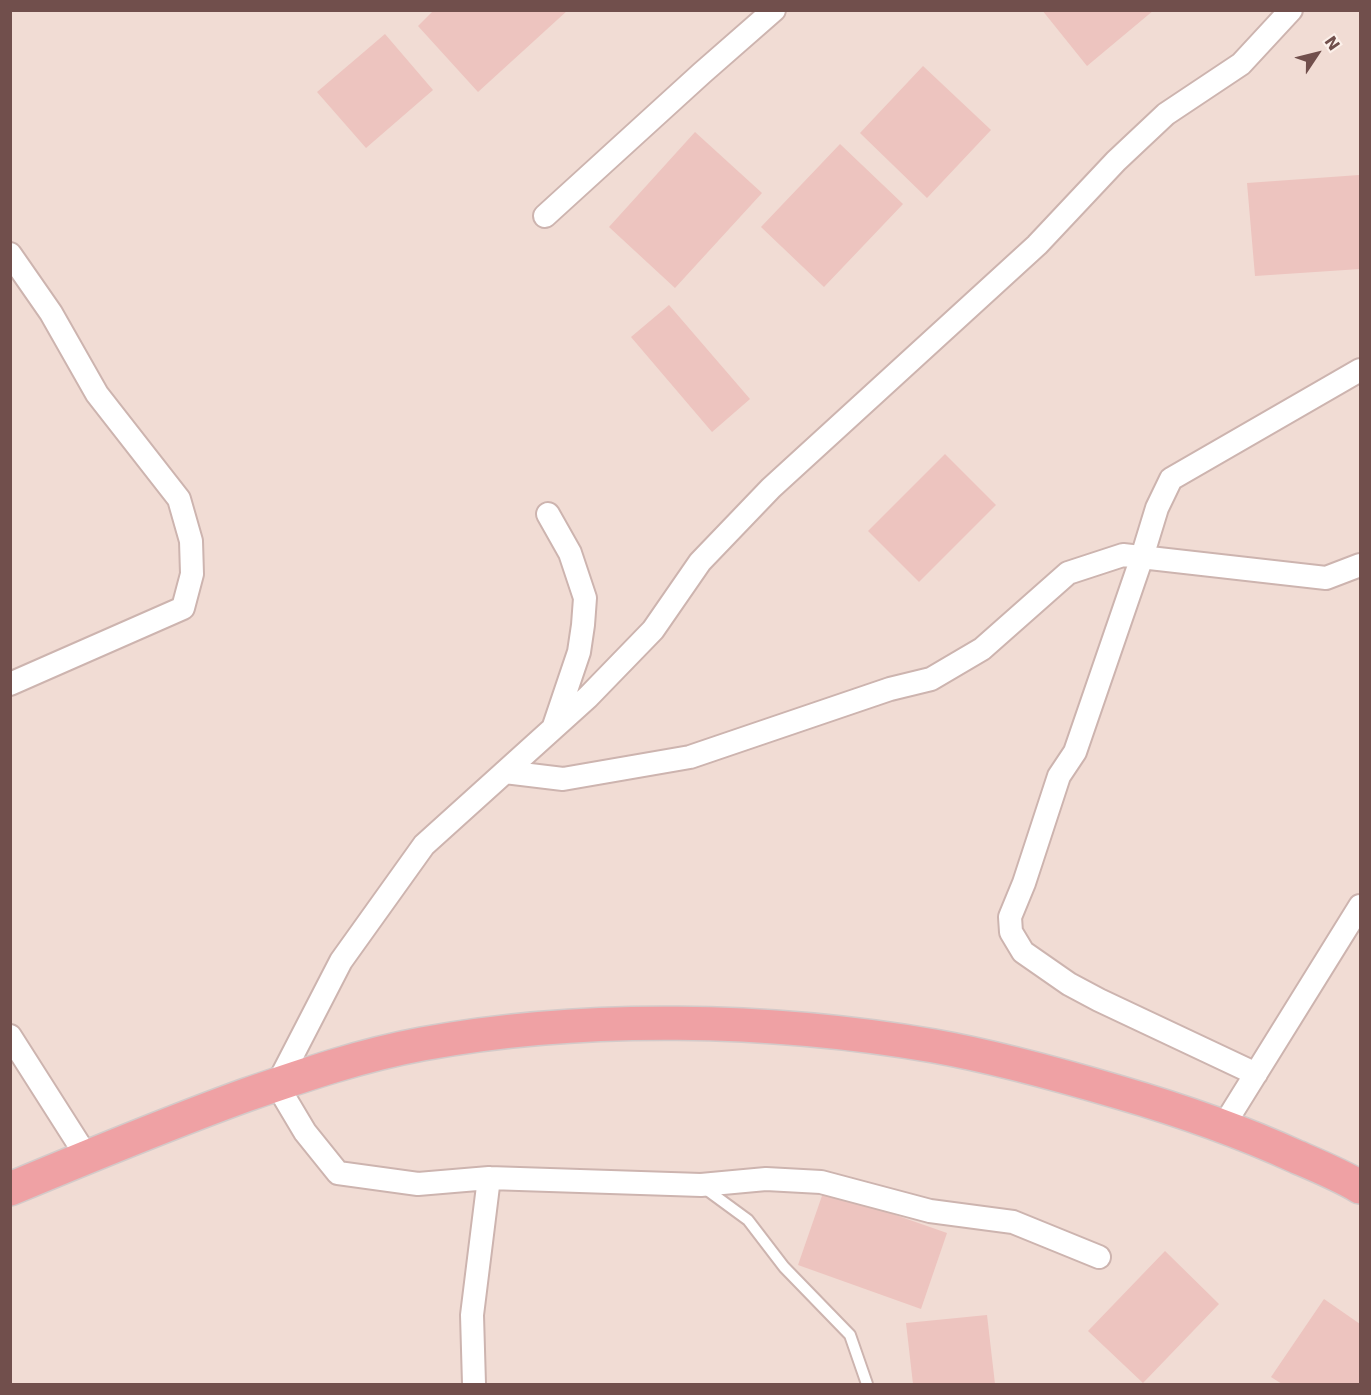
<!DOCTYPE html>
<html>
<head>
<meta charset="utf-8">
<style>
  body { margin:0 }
  #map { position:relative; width:1371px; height:1395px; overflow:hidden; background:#faece5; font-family:"DejaVu Sans",sans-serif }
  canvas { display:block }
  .frame { position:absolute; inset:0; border:12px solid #714f4c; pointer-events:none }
  .north { position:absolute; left:1287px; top:24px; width:60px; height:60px; -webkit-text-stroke:4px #fdf1eb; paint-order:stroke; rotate:55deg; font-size:16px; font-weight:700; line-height:24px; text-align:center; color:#714f4c }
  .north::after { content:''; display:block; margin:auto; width:21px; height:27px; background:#714f4c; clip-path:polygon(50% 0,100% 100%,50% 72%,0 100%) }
</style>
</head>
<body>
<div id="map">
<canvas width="1371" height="1395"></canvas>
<div class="frame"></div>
<div class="north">N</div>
</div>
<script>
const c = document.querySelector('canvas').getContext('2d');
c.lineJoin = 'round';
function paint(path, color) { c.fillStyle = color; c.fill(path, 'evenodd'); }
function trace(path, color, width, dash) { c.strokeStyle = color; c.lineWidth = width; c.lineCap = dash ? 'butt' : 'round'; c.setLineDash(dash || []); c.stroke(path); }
paint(new Path2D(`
  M11,11H1360V1384H11Z`), '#f1dcd4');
paint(new Path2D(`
  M434,10H568L478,92L418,26Z
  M1042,10H1154L1087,66Z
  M385,34L433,90L366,148L317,92Z
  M923,66L991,130L927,198L860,133Z
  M695,132L762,193L675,288L609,227Z
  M840,144L903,204L824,287L761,227Z
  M1359,175L1360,269L1255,276L1247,183Z
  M669,305L750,399L712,432L631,337Z
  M945,454L996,505L919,582L868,531Z
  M824,1190L947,1233L921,1309L798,1265Z
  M1165,1251L1219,1304L1143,1383L1088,1331Z
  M1324,1299L1360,1324V1384H1282L1271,1377Z
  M987,1315L995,1384H913L906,1323Z`), '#edc4bf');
const lane = new Path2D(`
  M703,1187L748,1220L784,1267L850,1335L867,1384`);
const street = new Path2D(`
  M545,216L702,73L774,10
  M10,254L51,313L97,394L179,499L191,541L192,574L183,608L10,684
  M548,514L570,553L585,598L583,625L579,652L554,726
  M505,772L563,779L690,757L890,689L931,679L982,649L1068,573L1123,555L1326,578L1360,565
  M10,1036L87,1157
  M1256,1074L1099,1000L1069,984L1023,952L1011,932L1010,917L1024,883L1059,776L1075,752L1142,557L1157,508L1171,479L1360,370
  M1224,1125L1360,906
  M1099,1257L1013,1222L930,1211L821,1182L766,1179L701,1185L489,1178L418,1184L338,1173L305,1132L277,1085L341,961L424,845L588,697L653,630L700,562L771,488L1037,245L1116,161L1166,114L1241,64L1291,10
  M474,1384L472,1315L489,1178`);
const highway = new Path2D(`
  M10,1189C89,1156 166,1124 246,1095C304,1075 362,1055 422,1044C584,1014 771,1018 934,1046C996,1057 1057,1074 1118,1092C1180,1110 1238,1130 1297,1157C1318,1166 1340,1175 1360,1187`);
trace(lane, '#cdb4af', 14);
trace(street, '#cdb4af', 26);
trace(highway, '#d4cac9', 36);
trace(lane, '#fff', 10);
trace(street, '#fff', 22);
trace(highway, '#efa1a4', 33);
</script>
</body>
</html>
